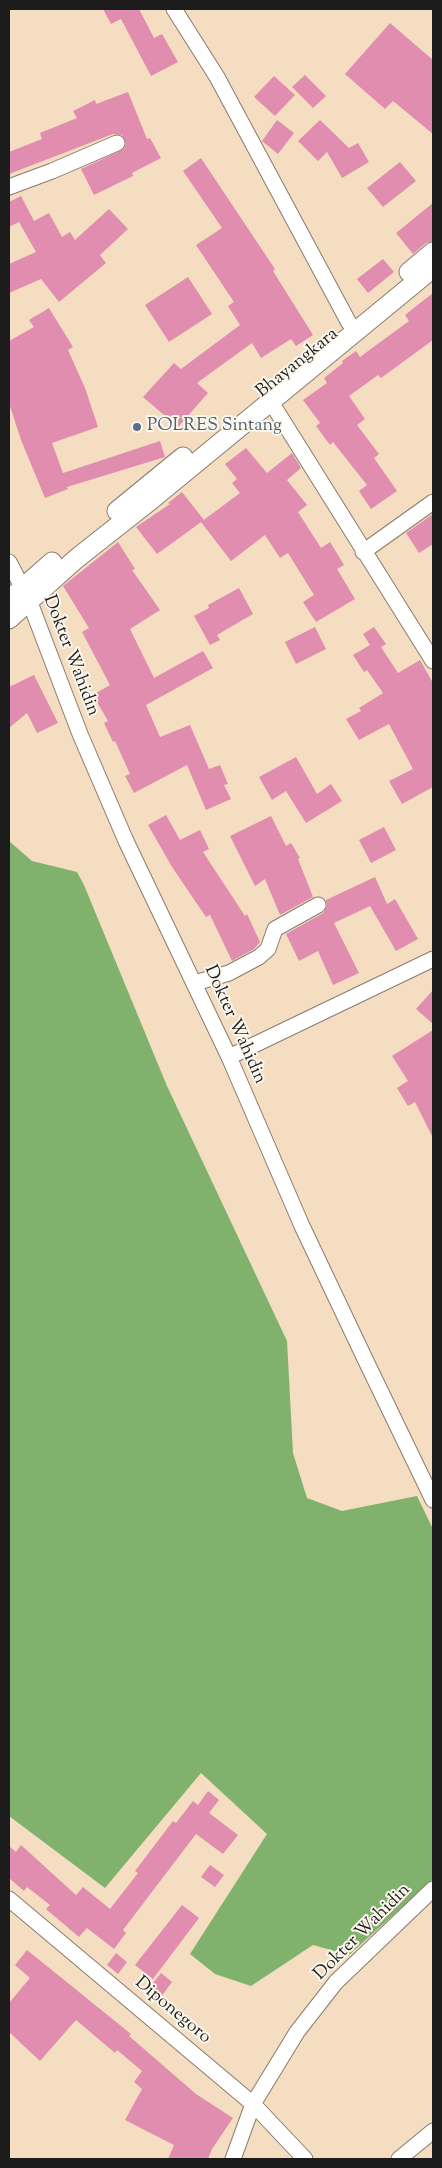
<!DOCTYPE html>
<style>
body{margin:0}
#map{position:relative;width:442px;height:2168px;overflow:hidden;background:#f4ddc1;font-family:"Sorts Mill Goudy",serif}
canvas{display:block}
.frame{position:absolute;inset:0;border:10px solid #1c1c1c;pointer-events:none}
</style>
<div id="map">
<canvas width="442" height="2168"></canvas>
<div class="frame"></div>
</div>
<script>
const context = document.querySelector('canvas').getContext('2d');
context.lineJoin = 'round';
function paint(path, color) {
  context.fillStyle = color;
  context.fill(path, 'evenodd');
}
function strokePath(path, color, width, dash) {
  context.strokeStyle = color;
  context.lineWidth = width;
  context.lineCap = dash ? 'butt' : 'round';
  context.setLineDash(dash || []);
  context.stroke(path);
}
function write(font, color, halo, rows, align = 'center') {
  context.font = font + ' "Sorts Mill Goudy",serif';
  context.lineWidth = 4;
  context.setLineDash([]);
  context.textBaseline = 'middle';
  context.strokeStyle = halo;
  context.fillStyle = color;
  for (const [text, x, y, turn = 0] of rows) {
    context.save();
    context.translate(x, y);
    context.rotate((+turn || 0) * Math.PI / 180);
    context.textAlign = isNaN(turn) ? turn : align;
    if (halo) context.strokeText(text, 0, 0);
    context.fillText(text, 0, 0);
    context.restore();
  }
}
const forest = new Path2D(`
 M 9,841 L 32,861 L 77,872 L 84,885 L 167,1086 L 287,1341 L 293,1453 L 307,1498 L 342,1511 L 417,1496 L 433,1529 L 433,1879 L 349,1955 L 313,1945 L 251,1986 L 215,1974 L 190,1954 L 267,1834 L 201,1773 L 105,1888 L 9,1816 Z`);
const building = new Path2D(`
 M 103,9 L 139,9 L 154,38 L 162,34 L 178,62 L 151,76 L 121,19 L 111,24 Z
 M 390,23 L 433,60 L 433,134 L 393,101 L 385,109 L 345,74 Z
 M 305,75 L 326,96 L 313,108 L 292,87 Z
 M 274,76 L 295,95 L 275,116 L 254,97 Z
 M 128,92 L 147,139 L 150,138 L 161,158 L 132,173 L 133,176 L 94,195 L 81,169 L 124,149 L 126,144 L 122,135 L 113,134 L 9,174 L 9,152 L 42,139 L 40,133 L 77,118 L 73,111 L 95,100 L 96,104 Z
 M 277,120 L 294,133 L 278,154 L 262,141 Z
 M 320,120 L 349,148 L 358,143 L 369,162 L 342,178 L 327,152 L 318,161 L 298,141 Z
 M 201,158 L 275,269 L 273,271 L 313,335 L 296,346 L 291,339 L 261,358 L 252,343 L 197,383 L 208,393 L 178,427 L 143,397 L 174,363 L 181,369 L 240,325 L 228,306 L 234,302 L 196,245 L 222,228 L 183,171 Z
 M 400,162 L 416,181 L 383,207 L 367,188 Z
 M 21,196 L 34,221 L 49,213 L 62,237 L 70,232 L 75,240 L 109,209 L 128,229 L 100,255 L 106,263 L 59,302 L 41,279 L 9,293 L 9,264 L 36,252 L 19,222 L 9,227 L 9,202 Z
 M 433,203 L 433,241 L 426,243 L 413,254 L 396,233 Z
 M 383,259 L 394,272 L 368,293 L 357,279 Z
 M 188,277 L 212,314 L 169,342 L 145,305 Z
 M 433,293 L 433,340 L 381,378 L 378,375 L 349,396 L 365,419 L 357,425 L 379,454 L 374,458 L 397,491 L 371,509 L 359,491 L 367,485 L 333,442 L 330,445 L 316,426 L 320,423 L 303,400 L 327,383 L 324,378 L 343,363 L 342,361 L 356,351 L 360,357 L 409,321 L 405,315 Z
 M 49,308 L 73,347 L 68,350 L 85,388 L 98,427 L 52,443 L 63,473 L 160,441 L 165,457 L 67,487 L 68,489 L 45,498 L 21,440 L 9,403 L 9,341 L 34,327 L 29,320 Z
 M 246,448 L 267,473 L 292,453 L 301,468 L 287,480 L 307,505 L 298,512 L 321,548 L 330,542 L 344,565 L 337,569 L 355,599 L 316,622 L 303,602 L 314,595 L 288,553 L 280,558 L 265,535 L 231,561 L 201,522 L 240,493 L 232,483 L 237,479 L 225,464 Z
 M 182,492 L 204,520 L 157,554 L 136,527 L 170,504 L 168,503 Z
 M 433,514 L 433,544 L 419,553 L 406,533 Z
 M 118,542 L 135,569 L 132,570 L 160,610 L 130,629 L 154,678 L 203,651 L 213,668 L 146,705 L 160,737 L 190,725 L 209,769 L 220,765 L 228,784 L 224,785 L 231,799 L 206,810 L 187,765 L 134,793 L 125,776 L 130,774 L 115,741 L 113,742 L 104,723 L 108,721 L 93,695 L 110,685 L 82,632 L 89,628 L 63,586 Z
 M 239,588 L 253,614 L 217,635 L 220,640 L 210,645 L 194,616 L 209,608 L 208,605 Z
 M 315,627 L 326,649 L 296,664 L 285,642 Z
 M 374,627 L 386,644 L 381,647 L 398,673 L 420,660 L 433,683 L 433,787 L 402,804 L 389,781 L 413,769 L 389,724 L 359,740 L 346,719 L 361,711 L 359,708 L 383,693 L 367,670 L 364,672 L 353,655 L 370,645 L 363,634 Z
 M 34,675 L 58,723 L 37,733 L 27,713 L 9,728 L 9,687 Z
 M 296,757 L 317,794 L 331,784 L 342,801 L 306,823 L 286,791 L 272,800 L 259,777 Z
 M 166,815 L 180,840 L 200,830 L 209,849 L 203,852 L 245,916 L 247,914 L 260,942 L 254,949 L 232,961 L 210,915 L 206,917 L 172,867 L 148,825 Z
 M 271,816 L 286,846 L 291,843 L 300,858 L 298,859 L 313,897 L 280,915 L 265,879 L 255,886 L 230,836 Z
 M 384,827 L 396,850 L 371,863 L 359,840 Z
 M 375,877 L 387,904 L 395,899 L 418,939 L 396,951 L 370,906 L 334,923 L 359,973 L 333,985 L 318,951 L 299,961 L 286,934 L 323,913 L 327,906 L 326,900 Z
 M 433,990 L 433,1024 L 416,1009 Z
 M 433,1030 L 433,1138 L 415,1102 L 408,1106 L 397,1088 L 408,1081 L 392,1056 Z
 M 208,1791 L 219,1800 L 209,1813 L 238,1835 L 223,1854 L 196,1834 L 123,1930 L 126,1933 L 114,1949 L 87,1928 L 79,1937 L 46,1909 L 50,1905 L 27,1887 L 24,1891 L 9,1878 L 9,1846 L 16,1852 L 21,1845 L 76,1895 L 83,1887 L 110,1909 L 138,1873 L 135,1871 L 173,1821 L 176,1823 L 193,1801 L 198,1805 Z
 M 210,1865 L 224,1875 L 215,1887 L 201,1877 Z
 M 182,1905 L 199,1918 L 153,1979 L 135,1965 Z
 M 27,1950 L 131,2034 L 129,2036 L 196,2094 L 233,2118 L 212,2149 L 208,2159 L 168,2159 L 174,2145 L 125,2120 L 142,2089 L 134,2082 L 142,2071 L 117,2050 L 115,2053 L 76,2020 L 40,2061 L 9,2032 L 9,2003 L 30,1978 L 15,1965 Z
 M 116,1953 L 127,1962 L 118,1974 L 107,1965 Z
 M 161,1973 L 172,1982 L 158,2001 L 146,1992 Z`);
const minor = new Path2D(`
 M 174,9 L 217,77 L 349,323
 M 9,187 L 52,171 L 117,143
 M 271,402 L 433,661
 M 363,552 L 433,502
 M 9,562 L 29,600 L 80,734 L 126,841 L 229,1057 L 302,1226 L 365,1359 L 433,1500
 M 195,983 L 229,973 L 259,957 L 268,949 L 275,929 L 318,905
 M 229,1057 L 433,959
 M 9,1899 L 253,2104 L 305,2159
 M 233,2159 L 253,2104 L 297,2032 L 336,1982 L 433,1889
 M 399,2159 L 433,2131`);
const major = new Path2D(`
 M 409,272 L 433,252
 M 117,511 L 183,457
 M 9,600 L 52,562
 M 9,619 L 76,559 L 152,499 L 433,268`);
const markers = [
 [137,427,5,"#5c6f8a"]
];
const streetNames = [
 ["Bhayangkara",298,364,-39],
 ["Dokter Wahidin",70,656,69],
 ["Dokter Wahidin",234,1025,66],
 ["Dokter Wahidin",363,1933,-45],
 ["Diponegoro",172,2011,40]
];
const serviceNames = [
 ["POLRES Sintang",147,427]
];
paint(forest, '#80b26e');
paint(building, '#e18daf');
strokePath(minor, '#887c6e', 17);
strokePath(major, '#887c6e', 21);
strokePath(minor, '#fff', 15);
strokePath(major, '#fff', 19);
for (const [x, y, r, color] of markers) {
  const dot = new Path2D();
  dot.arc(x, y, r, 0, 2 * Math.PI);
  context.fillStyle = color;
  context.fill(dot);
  strokePath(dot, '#fbf7ec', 2);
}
write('18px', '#1c1c1c', '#fbf7ec', streetNames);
write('18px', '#4e5e75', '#fbf7ec', serviceNames, 'left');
</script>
